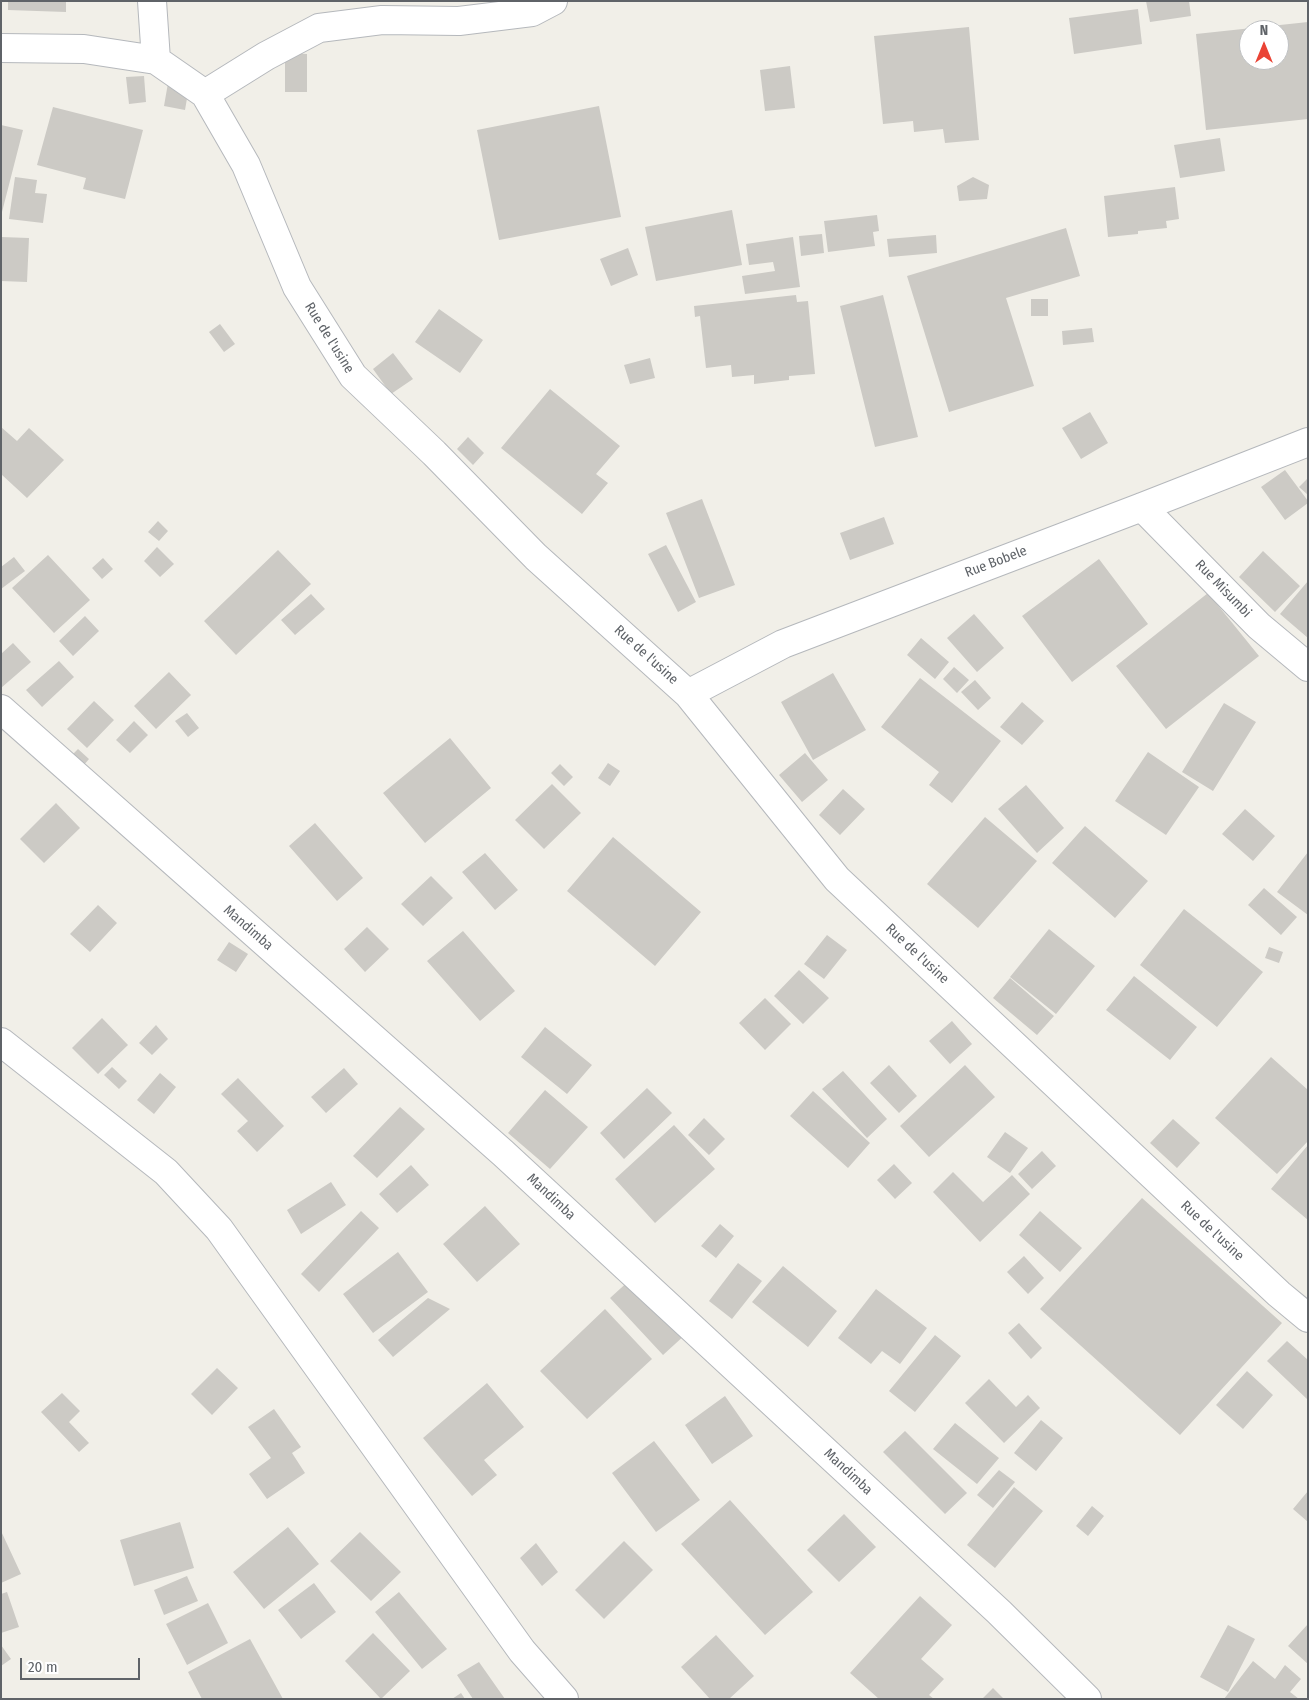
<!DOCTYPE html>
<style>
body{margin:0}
#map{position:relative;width:1309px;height:1700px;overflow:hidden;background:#f1efe8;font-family:"Fira Sans Condensed",sans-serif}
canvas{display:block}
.frame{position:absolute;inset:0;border:2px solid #5f6368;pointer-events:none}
.north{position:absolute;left:1239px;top:20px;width:50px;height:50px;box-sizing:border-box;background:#fff;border:1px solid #bfc1c3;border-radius:50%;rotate:0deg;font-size:14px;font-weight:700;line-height:20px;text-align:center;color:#5f6368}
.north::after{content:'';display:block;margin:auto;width:18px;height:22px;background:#ea4335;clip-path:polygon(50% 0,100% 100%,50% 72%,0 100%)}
.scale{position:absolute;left:20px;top:1658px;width:120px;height:22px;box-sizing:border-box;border:2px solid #5f6368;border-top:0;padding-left:6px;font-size:15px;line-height:18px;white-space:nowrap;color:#5f6368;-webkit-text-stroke:4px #fff;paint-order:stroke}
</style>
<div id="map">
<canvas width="1309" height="1700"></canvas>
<div class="frame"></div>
<div class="north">N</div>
<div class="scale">20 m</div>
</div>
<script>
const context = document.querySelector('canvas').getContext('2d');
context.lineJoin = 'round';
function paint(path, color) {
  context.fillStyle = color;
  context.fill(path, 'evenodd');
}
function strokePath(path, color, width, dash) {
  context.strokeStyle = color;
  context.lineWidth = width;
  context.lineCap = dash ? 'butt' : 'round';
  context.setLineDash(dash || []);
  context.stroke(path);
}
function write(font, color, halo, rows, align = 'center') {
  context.font = font + ' "Fira Sans Condensed",sans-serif';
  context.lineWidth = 4;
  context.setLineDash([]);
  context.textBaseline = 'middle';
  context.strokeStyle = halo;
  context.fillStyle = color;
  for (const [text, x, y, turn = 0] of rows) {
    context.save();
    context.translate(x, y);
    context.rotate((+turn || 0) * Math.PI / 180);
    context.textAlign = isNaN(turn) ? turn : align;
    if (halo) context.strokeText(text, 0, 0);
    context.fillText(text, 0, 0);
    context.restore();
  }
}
const building = new Path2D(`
 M 8,1 L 66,1 L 66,12 L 8,10 Z
 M 1146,1 L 1189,1 L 1191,16 L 1150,22 Z
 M 1138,9 L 1142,44 L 1074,54 L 1069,18 Z
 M 1308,22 L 1308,119 L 1206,130 L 1196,34 ZM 1249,30 L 1279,30 L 1279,60 L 1249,60 Z
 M 969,27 L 979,140 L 945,143 L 943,129 L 914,132 L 913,121 L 883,124 L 874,36 Z
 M 285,53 L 307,54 L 307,92 L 285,92 Z
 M 790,66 L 795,108 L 765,111 L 760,70 Z
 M 144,76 L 146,102 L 129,104 L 126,77 Z
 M 168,83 L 189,87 L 185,110 L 164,106 Z
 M 599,106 L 621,217 L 499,240 L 477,130 Z
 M 53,107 L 143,130 L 125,199 L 83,189 L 86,178 L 37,165 Z
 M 1,125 L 23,130 L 2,212 L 1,212 Z
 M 1220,138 L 1225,171 L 1180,178 L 1174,145 Z
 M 15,177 L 37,180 L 35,193 L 47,194 L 43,223 L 9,219 Z
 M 973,177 L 989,185 L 987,199 L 959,201 L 957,186 Z
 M 1175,187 L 1179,219 L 1166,221 L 1167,228 L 1138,231 L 1138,234 L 1108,237 L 1104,196 Z
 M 732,210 L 742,265 L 656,281 L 645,227 Z
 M 877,215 L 879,231 L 873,232 L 875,246 L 828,252 L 824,221 Z
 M 1066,228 L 1080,276 L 1006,298 L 1034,386 L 949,412 L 907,276 Z
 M 822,234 L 824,253 L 801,256 L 799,236 Z
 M 936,235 L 937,253 L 889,257 L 887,239 Z
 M 1,237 L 29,238 L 27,282 L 1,281 Z
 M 793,237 L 800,287 L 745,294 L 742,276 L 775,271 L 773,262 L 749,265 L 746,244 Z
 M 628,248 L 638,275 L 611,286 L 600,259 Z
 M 796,295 L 797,302 L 808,301 L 815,374 L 789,376 L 789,380 L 754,384 L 754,375 L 732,377 L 731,365 L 706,368 L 700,316 L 695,317 L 694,306 Z
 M 883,295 L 918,437 L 875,447 L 840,306 Z
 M 1031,299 L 1048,299 L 1048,316 L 1031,316 Z
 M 439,309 L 483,340 L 460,373 L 415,342 Z
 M 220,324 L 235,344 L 224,352 L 209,332 Z
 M 1092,328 L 1094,342 L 1063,345 L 1062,331 Z
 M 393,353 L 413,379 L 391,394 L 373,369 Z
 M 650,358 L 655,378 L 630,384 L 624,365 Z
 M 550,389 L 620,446 L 596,474 L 608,483 L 582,514 L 501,448 Z
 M 1090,412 L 1108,443 L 1081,459 L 1062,428 Z
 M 1,427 L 17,441 L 29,428 L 64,460 L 27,498 L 1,474 Z
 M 468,437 L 484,453 L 473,465 L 457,449 Z
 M 1285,470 L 1308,501 L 1308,503 L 1285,520 L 1261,487 Z
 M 1308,478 L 1308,495 L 1299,487 Z
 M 702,499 L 735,585 L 699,598 L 666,513 Z
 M 884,517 L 894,544 L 850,560 L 840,533 Z
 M 158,521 L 168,531 L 159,541 L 148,532 Z
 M 666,545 L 696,602 L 678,612 L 648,554 Z
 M 157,547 L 174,564 L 160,577 L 144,561 Z
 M 278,550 L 311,584 L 236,655 L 204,621 Z
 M 1263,551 L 1300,586 L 1275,612 L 1239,577 Z
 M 48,555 L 90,600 L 54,633 L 12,588 Z
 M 14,557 L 25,571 L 1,589 L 1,567 Z
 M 103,558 L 113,569 L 102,579 L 92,568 Z
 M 1099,559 L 1148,624 L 1072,682 L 1022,616 Z
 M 1308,581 L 1308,638 L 1280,614 Z
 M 1208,593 L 1259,656 L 1166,729 L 1116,666 Z
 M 311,594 L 325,609 L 295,635 L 281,620 Z
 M 974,614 L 1004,648 L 977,672 L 947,638 Z
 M 85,616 L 99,631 L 73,656 L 59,641 Z
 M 921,638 L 949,662 L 935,679 L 907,655 Z
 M 13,643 L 31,662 L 1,688 L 1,654 Z
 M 59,661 L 74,677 L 42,707 L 26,690 Z
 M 954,667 L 969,680 L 957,693 L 943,679 Z
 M 169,672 L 191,695 L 156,729 L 134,706 Z
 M 833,673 L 866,730 L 813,760 L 781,702 Z
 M 920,678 L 1001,741 L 952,803 L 929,785 L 939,772 L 881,727 Z
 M 975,680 L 991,698 L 978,710 L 961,692 Z
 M 94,701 L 114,720 L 87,748 L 67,729 Z
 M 1022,702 L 1044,721 L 1022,745 L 1000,727 Z
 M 1224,703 L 1256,722 L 1213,791 L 1182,772 Z
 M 187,713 L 199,728 L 188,737 L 175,721 Z
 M 134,721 L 148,735 L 130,753 L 116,740 Z
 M 450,738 L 491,788 L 425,843 L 383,793 Z
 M 78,749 L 89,759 L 83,766 L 72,755 Z
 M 1148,752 L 1199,787 L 1166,835 L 1115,801 Z
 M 805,753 L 828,780 L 802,802 L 779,775 Z
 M 608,763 L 620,771 L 610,786 L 598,778 Z
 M 560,764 L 573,777 L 564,786 L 551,773 Z
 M 552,784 L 581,813 L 544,849 L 515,820 Z
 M 1026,785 L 1064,828 L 1037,853 L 998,809 Z
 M 843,789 L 865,809 L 840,835 L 819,815 Z
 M 56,803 L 80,828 L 44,863 L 20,839 Z
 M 1245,809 L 1275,836 L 1253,861 L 1222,834 Z
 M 985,817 L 1037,861 L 978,928 L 927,884 Z
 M 315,823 L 363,878 L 337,901 L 289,846 Z
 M 1085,826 L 1148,881 L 1115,918 L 1052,863 Z
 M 613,837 L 701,912 L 655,966 L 567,891 Z
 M 1308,852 L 1308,915 L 1277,892 Z
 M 485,853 L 518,890 L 495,910 L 462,872 Z
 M 431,876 L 453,898 L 423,926 L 401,904 Z
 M 1264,888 L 1297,917 L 1281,935 L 1248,905 Z
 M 98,905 L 117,923 L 90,952 L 70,934 Z
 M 1184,909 L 1263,972 L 1217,1027 L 1140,965 Z
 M 367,927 L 389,949 L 365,972 L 344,949 Z
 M 1049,929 L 1095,966 L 1056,1014 L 1010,977 Z
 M 463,931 L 515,991 L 480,1021 L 427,961 Z
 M 827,935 L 847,950 L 824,979 L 804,964 Z
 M 229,942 L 248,954 L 236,972 L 217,960 Z
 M 1269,947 L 1283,952 L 1279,963 L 1265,958 Z
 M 799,970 L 829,998 L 803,1024 L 774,996 Z
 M 1134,976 L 1197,1027 L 1170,1060 L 1106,1010 Z
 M 1010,978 L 1054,1016 L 1037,1035 L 993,998 Z
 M 765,998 L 791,1024 L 765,1050 L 739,1023 Z
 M 102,1018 L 128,1045 L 98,1074 L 72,1048 Z
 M 952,1021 L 972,1044 L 950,1064 L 929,1041 Z
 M 156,1025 L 168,1039 L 152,1055 L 139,1043 Z
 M 545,1027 L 592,1065 L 567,1094 L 521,1057 Z
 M 1271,1057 L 1308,1090 L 1308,1141 L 1277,1174 L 1215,1118 Z
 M 889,1065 L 917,1096 L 899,1113 L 870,1083 Z
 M 965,1065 L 995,1097 L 929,1157 L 900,1126 Z
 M 112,1067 L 127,1081 L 119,1089 L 104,1075 Z
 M 344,1068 L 358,1084 L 326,1113 L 311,1097 Z
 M 843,1071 L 887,1119 L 867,1138 L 822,1089 Z
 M 160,1073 L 176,1087 L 154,1114 L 137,1100 Z
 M 238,1078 L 284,1126 L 257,1152 L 237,1131 L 248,1121 L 221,1094 Z
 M 647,1088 L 672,1113 L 624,1159 L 600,1133 Z
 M 545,1090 L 588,1127 L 550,1169 L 508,1133 Z
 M 813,1091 L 870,1143 L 848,1168 L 790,1116 Z
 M 400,1107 L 425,1129 L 377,1178 L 353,1156 Z
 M 704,1118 L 725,1139 L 709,1155 L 688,1135 Z
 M 1173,1119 L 1200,1143 L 1177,1168 L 1150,1143 Z
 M 674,1125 L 715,1169 L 655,1223 L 615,1179 Z
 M 1005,1132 L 1028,1148 L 1010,1173 L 987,1157 Z
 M 1308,1145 L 1308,1220 L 1271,1189 Z
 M 1042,1151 L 1056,1166 L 1032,1189 L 1018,1174 Z
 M 894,1164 L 912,1183 L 895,1199 L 877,1180 Z
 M 411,1165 L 429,1185 L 397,1213 L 379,1194 Z
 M 953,1172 L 983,1202 L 1012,1175 L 1030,1194 L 980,1242 L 933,1192 Z
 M 331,1182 L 346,1205 L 301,1234 L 287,1210 Z
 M 1142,1198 L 1282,1323 L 1180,1435 L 1040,1309 Z
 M 485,1206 L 520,1244 L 477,1282 L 443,1244 Z
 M 361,1211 L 379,1228 L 319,1292 L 301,1274 Z
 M 1040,1211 L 1082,1248 L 1060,1272 L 1019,1235 Z
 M 720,1224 L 734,1236 L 716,1258 L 701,1246 Z
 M 398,1252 L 428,1292 L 373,1333 L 343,1294 Z
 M 1024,1256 L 1044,1278 L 1028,1294 L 1007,1272 Z
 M 738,1263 L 762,1281 L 732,1319 L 709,1301 Z
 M 783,1266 L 837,1311 L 808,1347 L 752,1302 Z
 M 632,1278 L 686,1334 L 663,1355 L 610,1298 Z
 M 876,1289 L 927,1328 L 900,1364 L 882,1351 L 871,1364 L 838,1338 Z
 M 428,1298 L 450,1309 L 393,1357 L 378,1340 Z
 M 605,1309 L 652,1359 L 587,1419 L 540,1371 Z
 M 1019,1323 L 1042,1348 L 1031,1359 L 1008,1333 Z
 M 935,1335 L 961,1356 L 915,1412 L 889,1391 Z
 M 1287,1341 L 1308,1360 L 1308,1400 L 1267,1361 Z
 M 217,1368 L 238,1388 L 212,1415 L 191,1394 Z
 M 1247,1371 L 1273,1395 L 1243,1429 L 1216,1405 Z
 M 989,1379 L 1016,1407 L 1028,1395 L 1040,1408 L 1004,1443 L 965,1403 Z
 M 487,1383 L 524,1427 L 484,1460 L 497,1475 L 472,1496 L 423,1438 Z
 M 62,1393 L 80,1411 L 69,1422 L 89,1443 L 79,1452 L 41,1412 Z
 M 725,1396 L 753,1436 L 712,1464 L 685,1425 Z
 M 274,1409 L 301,1447 L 292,1453 L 305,1473 L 267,1499 L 249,1474 L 271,1458 L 248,1427 Z
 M 1041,1420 L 1063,1438 L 1036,1471 L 1014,1453 Z
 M 955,1423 L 999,1458 L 977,1484 L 933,1449 Z
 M 905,1431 L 967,1493 L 945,1514 L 883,1452 Z
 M 654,1441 L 700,1500 L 656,1532 L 612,1473 Z
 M 999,1470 L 1015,1482 L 993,1508 L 977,1495 Z
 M 1014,1487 L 1043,1511 L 995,1568 L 967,1545 Z
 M 1308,1491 L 1308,1522 L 1293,1509 Z
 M 730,1500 L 813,1592 L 765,1635 L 681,1544 Z
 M 1092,1506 L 1104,1516 L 1088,1536 L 1076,1526 Z
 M 844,1514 L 876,1547 L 839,1582 L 807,1550 Z
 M 180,1522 L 194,1568 L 134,1586 L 120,1540 Z
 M 288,1527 L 319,1564 L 264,1609 L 233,1572 Z
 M 1,1531 L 21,1574 L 1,1583 Z
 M 360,1532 L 401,1572 L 371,1601 L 330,1561 Z
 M 624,1541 L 653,1570 L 604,1619 L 575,1590 Z
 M 536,1543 L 558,1572 L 542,1586 L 520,1558 Z
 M 187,1576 L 198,1601 L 164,1615 L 154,1590 Z
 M 314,1583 L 336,1612 L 301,1639 L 278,1610 Z
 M 7,1592 L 19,1627 L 1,1633 L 1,1594 Z
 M 399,1592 L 447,1649 L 422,1669 L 375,1612 Z
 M 920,1596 L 952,1625 L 921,1659 L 944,1679 L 929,1695 L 934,1699 L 879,1699 L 850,1673 Z
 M 208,1603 L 228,1643 L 187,1665 L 166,1624 Z
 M 1308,1624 L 1308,1664 L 1288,1646 Z
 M 1228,1625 L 1255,1639 L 1228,1692 L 1200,1677 Z
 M 373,1633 L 410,1671 L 381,1699 L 345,1661 Z
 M 716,1635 L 754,1676 L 729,1699 L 710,1699 L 681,1667 Z
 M 250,1639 L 283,1699 L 202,1699 L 188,1672 Z
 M 1,1645 L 11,1659 L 1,1666 Z
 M 1253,1661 L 1275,1679 L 1285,1665 L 1301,1679 L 1290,1692 L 1299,1699 L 1224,1699 Z
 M 479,1662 L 505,1699 L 473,1699 L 457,1675 Z
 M 993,1688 L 1004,1699 L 982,1699 Z
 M 461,1693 L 465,1699 L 452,1699 Z`);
const minor = new Path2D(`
 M 152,1 L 156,60
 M 1,48 L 84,49 L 156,60 L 205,94 L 246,165 L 297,287 L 353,376 L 434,453 L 536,557 L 688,694 L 837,879 L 1279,1294 L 1308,1318
 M 205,94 L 266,56 L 319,28 L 382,20 L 459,21 L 532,12 L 553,1
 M 1142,507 L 1259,626 L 1308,667
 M 688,694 L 783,644 L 1142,507 L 1308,442
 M 1,709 L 503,1153 L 999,1612 L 1087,1699
 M 1,1042 L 166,1172 L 219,1229 L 522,1651 L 564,1699`);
const streetNames = [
 ["Rue de l'usine",329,338,58],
 ["Rue Bobele",996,562,-21],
 ["Rue Misumbi",1223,589,46],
 ["Rue de l'usine",646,655,42],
 ["Mandimba",248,928,41],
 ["Rue de l'usine",917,954,43],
 ["Mandimba",551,1197,43],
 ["Rue de l'usine",1212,1231,43],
 ["Mandimba",848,1472,43]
];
paint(building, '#cccac5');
strokePath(minor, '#b5b8bc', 30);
strokePath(minor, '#fff', 28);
write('14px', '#5f6368', '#fff', streetNames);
</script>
